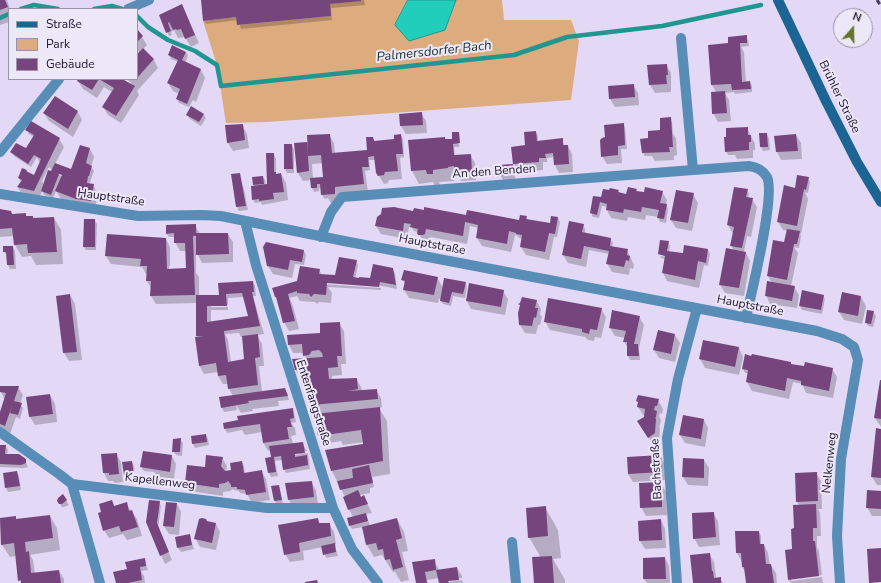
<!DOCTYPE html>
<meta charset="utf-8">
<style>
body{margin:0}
#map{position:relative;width:881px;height:583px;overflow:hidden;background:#e3d8f5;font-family:"Nunito Sans",sans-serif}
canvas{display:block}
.legend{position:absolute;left:8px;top:8px;width:130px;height:72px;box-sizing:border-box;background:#ede8f7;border:1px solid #9b93a7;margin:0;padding:5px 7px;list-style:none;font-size:12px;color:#1f132e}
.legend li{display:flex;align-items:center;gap:8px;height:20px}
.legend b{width:20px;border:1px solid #9b93a7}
.north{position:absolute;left:833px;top:8px;width:40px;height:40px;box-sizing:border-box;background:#ede8f7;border:1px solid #9b93a7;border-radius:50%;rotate:20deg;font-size:11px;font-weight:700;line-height:16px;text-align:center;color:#1f132e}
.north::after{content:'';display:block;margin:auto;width:14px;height:18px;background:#617627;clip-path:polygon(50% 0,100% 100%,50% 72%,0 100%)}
</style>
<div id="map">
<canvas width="881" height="583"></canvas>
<ul class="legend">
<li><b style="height:5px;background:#1b6494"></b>Straße</li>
<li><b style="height:11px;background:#dcab7e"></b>Park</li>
<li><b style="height:11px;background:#77457d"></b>Gebäude</li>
</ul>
<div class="north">N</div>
</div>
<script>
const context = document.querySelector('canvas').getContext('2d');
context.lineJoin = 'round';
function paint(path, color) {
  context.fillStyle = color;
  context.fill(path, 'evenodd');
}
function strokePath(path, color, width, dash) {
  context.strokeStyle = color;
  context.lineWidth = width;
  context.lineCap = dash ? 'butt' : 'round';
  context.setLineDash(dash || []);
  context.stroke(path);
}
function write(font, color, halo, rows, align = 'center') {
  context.font = font + ' "Nunito Sans",sans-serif';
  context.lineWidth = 4;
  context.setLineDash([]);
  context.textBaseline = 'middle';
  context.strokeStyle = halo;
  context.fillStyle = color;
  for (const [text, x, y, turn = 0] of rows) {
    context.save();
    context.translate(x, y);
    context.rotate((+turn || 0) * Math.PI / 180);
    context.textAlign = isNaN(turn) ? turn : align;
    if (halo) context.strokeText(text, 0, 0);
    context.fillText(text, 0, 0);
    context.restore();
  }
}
const green = new Path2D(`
 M 363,0 L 408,0 L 395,25 L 445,30 L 456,0 L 502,0 L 504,20 L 571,20 L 579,41 L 571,100 L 267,122 L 226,123 L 217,65 L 203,21 L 236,17 L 238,25 L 330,16 L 330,4 Z`);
const water = new Path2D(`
 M 408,0 L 456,0 L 445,30 L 409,41 L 395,25 Z`);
const shadow = new Path2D(`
 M 0,0 L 7,0 L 10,9 L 9,9 L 9,22 L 0,25 Z
 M 211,0 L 364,0 L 365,5 L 331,8 L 332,20 L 241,29 L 238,20 L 206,24 L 204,20 Z
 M 182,5 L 199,43 L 191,47 L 185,37 L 178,38 L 174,30 L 171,32 L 172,35 L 169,36 L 160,15 Z
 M 137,31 L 142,37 L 147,45 L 143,49 L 154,60 L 158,68 L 137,91 L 139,95 L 121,123 L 108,115 L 103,107 L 112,92 L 104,87 L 97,98 L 83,89 L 78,81 L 79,79 L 121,79 L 133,85 L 127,79 L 137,79 L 137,56 L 140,53 L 137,50 Z
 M 746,36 L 748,40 L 749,46 L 741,47 L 744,52 L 746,83 L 750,82 L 752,86 L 752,92 L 735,94 L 734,92 L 725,93 L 729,100 L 731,121 L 718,122 L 713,113 L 716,92 L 712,85 L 730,44 Z
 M 186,52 L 188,56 L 185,63 L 201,70 L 205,78 L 196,102 L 193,100 L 189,107 L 179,103 L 177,99 L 179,94 L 173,91 L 168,83 L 178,62 L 171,59 L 169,55 Z
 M 666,65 L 671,73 L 671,92 L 655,93 L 650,85 Z
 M 633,85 L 638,93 L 639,105 L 615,107 L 610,99 L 609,87 Z
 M 55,97 L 78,112 L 82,120 L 73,137 L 49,121 L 44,113 Z
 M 421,113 L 426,121 L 427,133 L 406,134 L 401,126 L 400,115 Z
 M 203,114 L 206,118 L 201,126 L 190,119 L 187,115 Z
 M 670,118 L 672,122 L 673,134 L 676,138 L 677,155 L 674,156 L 674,160 L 655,161 L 652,156 L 645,156 L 643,153 L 648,139 L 661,131 Z
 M 623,124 L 625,128 L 627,149 L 621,149 L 622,163 L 607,164 L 602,156 L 606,138 Z
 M 242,125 L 247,134 L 249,148 L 233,151 L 228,143 L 226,126 Z
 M 747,128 L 755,144 L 755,150 L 753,150 L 753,158 L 737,159 L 735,155 L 728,155 L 726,151 Z
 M 27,130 L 59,139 L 64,147 L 55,164 L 72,170 L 90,149 L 94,157 L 91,167 L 94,171 L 89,185 L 93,185 L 98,194 L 95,209 L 61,199 L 56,191 L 53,198 L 44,195 L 42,191 L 39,199 L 23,196 L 18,188 L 21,182 L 19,178 L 23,169 L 27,171 L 28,173 L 35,176 L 40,163 L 37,157 L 31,167 L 14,156 L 12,152 L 26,150 L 34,137 L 29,134 ZM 49,167 L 53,171 L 44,185 L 42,181 ZM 54,173 L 62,174 L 62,176 Z
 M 536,132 L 538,136 L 538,141 L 562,139 L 565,146 L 568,146 L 572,154 L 573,172 L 559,173 L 555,165 L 554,157 L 547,158 L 547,162 L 543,162 L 543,170 L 519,172 L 514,164 L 515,179 L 503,180 L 501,176 L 500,166 L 512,165 L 514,168 L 512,148 L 526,146 Z
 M 458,133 L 460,135 L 458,135 L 459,147 L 454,147 L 455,156 L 470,155 L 475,163 L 476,180 L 461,181 L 456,173 L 456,170 L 454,170 L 454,181 L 439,182 L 440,186 L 435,186 L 433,182 L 419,184 L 412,171 L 410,141 L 445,138 L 446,140 L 453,140 Z
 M 766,134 L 769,138 L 770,150 L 763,151 L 761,147 Z
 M 329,135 L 334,143 L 335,154 L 368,151 L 373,138 L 375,142 L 395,140 L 401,135 L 403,139 L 404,157 L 400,158 L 402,179 L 389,180 L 388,183 L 384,184 L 377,173 L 376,160 L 369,160 L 370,170 L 365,171 L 368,192 L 339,202 L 331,203 L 328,198 L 325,199 L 322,195 L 322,188 L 319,188 L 319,191 L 314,192 L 312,188 L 311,180 L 303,181 L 298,173 L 296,144 L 308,143 ZM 323,163 L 325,181 L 313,179 L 312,164 Z
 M 796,135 L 801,143 L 802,159 L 781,160 L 777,152 L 775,136 Z
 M 285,145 L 291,145 L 294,149 L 294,173 L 287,173 L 285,169 Z
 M 273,154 L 276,158 L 276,173 L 277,175 L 281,174 L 286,183 L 288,200 L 262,205 L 261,202 L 255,203 L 253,199 L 255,187 L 254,184 L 263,177 L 265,180 L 266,186 L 268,185 Z
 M 239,174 L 244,189 L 248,210 L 239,211 L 237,207 L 232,175 Z
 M 808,178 L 810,182 L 808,193 L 805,192 L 808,199 L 801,234 L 800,233 L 801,236 L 799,248 L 794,247 L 798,253 L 791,286 L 794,287 L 799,295 L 797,308 L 770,304 L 766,295 L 772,283 L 768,276 L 786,243 L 788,231 L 783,230 L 778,222 L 796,189 Z
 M 735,188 L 747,190 L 749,194 L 748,198 L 752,199 L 757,207 L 751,237 L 747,236 L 744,252 L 746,253 L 750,261 L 744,296 L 725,293 L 720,284 L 734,250 L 731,245 L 733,234 L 728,225 Z
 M 636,190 L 638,192 L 645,193 L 662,192 L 667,200 L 666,204 L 668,209 L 666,223 L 660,222 L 658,217 L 646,215 L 645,220 L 628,217 L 627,221 L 611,218 L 607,210 L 607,207 L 602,206 L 599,218 L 593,217 L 591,213 L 602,198 L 618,191 L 620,193 L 627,195 Z
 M 693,194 L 698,203 L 692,231 L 676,228 L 671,220 Z
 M 0,210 L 11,212 L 12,215 L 25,214 L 27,217 L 33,219 L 54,218 L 61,230 L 63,264 L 36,265 L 31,256 L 22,257 L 15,245 L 14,236 L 0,237 Z
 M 414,212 L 519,221 L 526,217 L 528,220 L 551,224 L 552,217 L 558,218 L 560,222 L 557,237 L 554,237 L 549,260 L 526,255 L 521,247 L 523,239 L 519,238 L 518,236 L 515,235 L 511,252 L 482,246 L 477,238 L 479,228 L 470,226 L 467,244 L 431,237 L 428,243 L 424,243 L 418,232 L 414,231 L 412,228 L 409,227 L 407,239 L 381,234 L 376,226 Z
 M 94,220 L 97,224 L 96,250 L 86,250 L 84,247 Z
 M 195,225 L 200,234 L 228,234 L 233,242 L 233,262 L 202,263 L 198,255 L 196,255 L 196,273 L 199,277 L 199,296 L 220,296 L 253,282 L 255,286 L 256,296 L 253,296 L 264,334 L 257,335 L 262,344 L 264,366 L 259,366 L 262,392 L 287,393 L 289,400 L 278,401 L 279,406 L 252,409 L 253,411 L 241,413 L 236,405 L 237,410 L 224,412 L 222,408 L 220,398 L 233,396 L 229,389 L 228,384 L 223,384 L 218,376 L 218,372 L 204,374 L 199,365 L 197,335 L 197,303 L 156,304 L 151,296 L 151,288 L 147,281 L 147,274 L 146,274 L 142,267 L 111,264 L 106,256 L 166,239 L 170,247 L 170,266 L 169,266 L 169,270 L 187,269 L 187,251 L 180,251 L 175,242 L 175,237 L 169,237 L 167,234 ZM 244,297 L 249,317 L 211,322 L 211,310 L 228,310 L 228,307 L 211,307 L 211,305 L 228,305 L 228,298 ZM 239,333 L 241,337 L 243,337 L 246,360 L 231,362 L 228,340 L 225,334 Z
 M 583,225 L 585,229 L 585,234 L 610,239 L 613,243 L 612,247 L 627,250 L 634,265 L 633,269 L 630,268 L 629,275 L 612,272 L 607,263 L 609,254 L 589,250 L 586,267 L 568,263 L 563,255 Z
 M 668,242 L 670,246 L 669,252 L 685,255 L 708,250 L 710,254 L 708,266 L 704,265 L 699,288 L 667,281 L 663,273 L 665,259 L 661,258 L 659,254 ZM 660,254 L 669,257 L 660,256 Z
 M 13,247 L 15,251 L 16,269 L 10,269 L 8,265 L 7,255 L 4,252 Z
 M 304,251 L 306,255 L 304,265 L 295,264 L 292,278 L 273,274 L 268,266 Z
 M 356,261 L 358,265 L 355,279 L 371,279 L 392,269 L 395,273 L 397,289 L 382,286 L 323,282 L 323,284 L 381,288 L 381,290 L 328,287 L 332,293 L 331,303 L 319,302 L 317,304 L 315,302 L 300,301 L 297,296 L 289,298 L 292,303 L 299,329 L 289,331 L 284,322 L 278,301 L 276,297 L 296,282 L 319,270 L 322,275 L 336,276 Z
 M 437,277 L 443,288 L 465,283 L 467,287 L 465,298 L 453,296 L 451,306 L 443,304 L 439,298 L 438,303 L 409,298 L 404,290 L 405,285 L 403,280 Z
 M 503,291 L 508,299 L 505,315 L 471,309 L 467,301 Z
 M 70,295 L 75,304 L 82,360 L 69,361 L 64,353 L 57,297 Z
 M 823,296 L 825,299 L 822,314 L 802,310 L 800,306 Z
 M 861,297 L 866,306 L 862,324 L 844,320 L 839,312 Z
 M 536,300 L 541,309 L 540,314 L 542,317 L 540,325 L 538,325 L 536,334 L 525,333 L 520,325 L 519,313 Z
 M 601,309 L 606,317 L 601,338 L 595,337 L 594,341 L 588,340 L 585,337 L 550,330 L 545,321 Z
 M 873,312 L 876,316 L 873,327 L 868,326 L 866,322 Z
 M 639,317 L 644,325 L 639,348 L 640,360 L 630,360 L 628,356 L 628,348 L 624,342 L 625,338 L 615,336 L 610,328 Z
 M 339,323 L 344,331 L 346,364 L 341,364 L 342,375 L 332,376 L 332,380 L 356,379 L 361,387 L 362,391 L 376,390 L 381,398 L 382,407 L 379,408 L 387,421 L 390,474 L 372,477 L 374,487 L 370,488 L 370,493 L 360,495 L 361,497 L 364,497 L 372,513 L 366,514 L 370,526 L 397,519 L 404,532 L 408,551 L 402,552 L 409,580 L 401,582 L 395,572 L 393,572 L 382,555 L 374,557 L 367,545 L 363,527 L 352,529 L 350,526 L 353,517 L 349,509 L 345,497 L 332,471 L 364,445 L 364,442 L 343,445 L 341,441 L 324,444 L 319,435 L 318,414 L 308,394 L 307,378 L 301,378 L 296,370 L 306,359 L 304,353 L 293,353 L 289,345 L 321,334 Z
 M 675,335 L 680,343 L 675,362 L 659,358 L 654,350 Z
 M 739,348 L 743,357 L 739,375 L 705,368 L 700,359 Z
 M 790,363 L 792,365 L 832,369 L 837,377 L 833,398 L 806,393 L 802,384 L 793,382 L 789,399 L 752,391 L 747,382 L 749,373 L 745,373 L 743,369 Z
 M 881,385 L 881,427 L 875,418 Z
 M 0,387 L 18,387 L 23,395 L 20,404 L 23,408 L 20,419 L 16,417 L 10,434 L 3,431 L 0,427 L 0,415 L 5,400 L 1,392 Z
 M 50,395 L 55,404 L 57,422 L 35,425 L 30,417 Z
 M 658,400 L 663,409 L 662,414 L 660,413 L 659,416 L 661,420 L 660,425 L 659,426 L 660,428 L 659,442 L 654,445 L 643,430 L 646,416 L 643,415 L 638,407 L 639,404 L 637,401 Z
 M 292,409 L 294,413 L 296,422 L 291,423 L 295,428 L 296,435 L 291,436 L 293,444 L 302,443 L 307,451 L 294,453 L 294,455 L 308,453 L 310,469 L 286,473 L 284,469 L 282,460 L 275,461 L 278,476 L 271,477 L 269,473 L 267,459 L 272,458 L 271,450 L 268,451 L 263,442 L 262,432 L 245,435 L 242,430 L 227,433 L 225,429 Z
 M 704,420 L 708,428 L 705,447 L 685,443 L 680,435 Z
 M 881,430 L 881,485 L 877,485 L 872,477 Z
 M 206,435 L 208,439 L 209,445 L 195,448 L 193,444 Z
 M 180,439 L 183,443 L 182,456 L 176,455 L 173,451 Z
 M 6,446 L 8,450 L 7,455 L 25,460 L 28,467 L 24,468 L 0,467 L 0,454 Z
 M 116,454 L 121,462 L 123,482 L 115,483 L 113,481 L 108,481 L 104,473 L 102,455 Z
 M 172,456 L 176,464 L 174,479 L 157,477 L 154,472 L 144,471 L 141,467 Z
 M 660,456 L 665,465 L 666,480 L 633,482 L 628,474 Z
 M 222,458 L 227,466 L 226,472 L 232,471 L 242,462 L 244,466 L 245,474 L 261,471 L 266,479 L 270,500 L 252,503 L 247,494 L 240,493 L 239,491 L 234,490 L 233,489 L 230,491 L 223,492 L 223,496 L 190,491 L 186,483 Z
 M 704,460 L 709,468 L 708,486 L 688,485 L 683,477 Z
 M 132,462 L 134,466 L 135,480 L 127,479 L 125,475 Z
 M 17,472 L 19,476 L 21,490 L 8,492 L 6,488 L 4,474 Z
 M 816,473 L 821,481 L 822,509 L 818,509 L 820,513 L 821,536 L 817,536 L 817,547 L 819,551 L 822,575 L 791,579 L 791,581 L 822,577 L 823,583 L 791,583 L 789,580 L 799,505 L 797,501 Z
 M 311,482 L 316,490 L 318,505 L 293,508 L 289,500 Z
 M 661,483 L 666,492 L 667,515 L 646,516 L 641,507 Z
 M 278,486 L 280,490 L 283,504 L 277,505 L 275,501 L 272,487 Z
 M 881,492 L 881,516 L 872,516 L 867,507 Z
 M 63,496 L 69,505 L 64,507 L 62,507 L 58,501 Z
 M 112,501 L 115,507 L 126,504 L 137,519 L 142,536 L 127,540 L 123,534 L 109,538 L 104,530 Z
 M 159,502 L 161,506 L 158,528 L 172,560 L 165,564 L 161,555 L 147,522 Z
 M 177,504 L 181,512 L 179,535 L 169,534 L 164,526 Z
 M 545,507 L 558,530 L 561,558 L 553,559 L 565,580 L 565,583 L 535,583 L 541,558 L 529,537 Z
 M 713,513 L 718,521 L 720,545 L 699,547 L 694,538 Z
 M 50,516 L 57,528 L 60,550 L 30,555 L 33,560 L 35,574 L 59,571 L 64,579 L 64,583 L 21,583 L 19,580 L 16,556 L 10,557 L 2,545 L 0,519 L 15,517 L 17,520 Z
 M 317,519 L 320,524 L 329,524 L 334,532 L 336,544 L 334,544 L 338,556 L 326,558 L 323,547 L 303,551 L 304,560 L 290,562 L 285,554 Z
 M 661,520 L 665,529 L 666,548 L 645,549 L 640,541 Z
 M 207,522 L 216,524 L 220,532 L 216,550 L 200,547 L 195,538 Z
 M 759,532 L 761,536 L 761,545 L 764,545 L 768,553 L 770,565 L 771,565 L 776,573 L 777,583 L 747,583 L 746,573 L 742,567 L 742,562 L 737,553 Z
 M 189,535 L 194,549 L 181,552 L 178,548 L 176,538 Z
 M 709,554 L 714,562 L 716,577 L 716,578 L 720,578 L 723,583 L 694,583 Z
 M 665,558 L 669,566 L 670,583 L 647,583 L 644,579 L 644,559 Z
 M 145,560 L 148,570 L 141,571 L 144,576 L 145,583 L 117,583 L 128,570 Z
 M 434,560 L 439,570 L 457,568 L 462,576 L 462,578 L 448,580 L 448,582 L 462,580 L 463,583 L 440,583 L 439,578 L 427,580 L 428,583 L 417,583 Z`);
const stream = new Path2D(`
 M 21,9 L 34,5 L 58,9
 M 94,9 L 112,6 L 122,9
 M 137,16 L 148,27 L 168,40 L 195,51 L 217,65 L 221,86 L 514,55 L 567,37 L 662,26 L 761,5
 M 0,18 L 9,14`);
const building = new Path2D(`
 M 0,0 L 5,0 L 8,7 L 0,10 Z
 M 201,0 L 361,0 L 361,1 L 330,4 L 331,16 L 237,25 L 236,17 L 203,21 Z
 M 182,4 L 195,35 L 185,39 L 181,29 L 177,30 L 176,29 L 173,30 L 169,22 L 168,23 L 171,31 L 166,33 L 159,15 Z
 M 137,29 L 143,36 L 137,42 Z
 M 747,35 L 747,43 L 740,43 L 742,82 L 750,81 L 751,89 L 732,90 L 731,84 L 711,85 L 708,45 L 728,43 L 728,37 Z
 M 172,45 L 186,52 L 182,60 L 201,69 L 187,104 L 176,99 L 180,89 L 167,83 L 178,60 L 168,55 Z
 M 143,48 L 154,59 L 137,78 L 137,54 Z
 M 667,64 L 668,75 L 666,75 L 667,84 L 649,85 L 647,65 Z
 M 78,79 L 122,79 L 135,86 L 116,116 L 102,107 L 114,88 L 99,79 L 92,90 L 77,81 Z
 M 634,84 L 635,97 L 609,99 L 608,86 Z
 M 725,91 L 727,113 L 712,114 L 711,92 Z
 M 55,96 L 78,111 L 68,129 L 43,113 Z
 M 191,106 L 204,114 L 199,122 L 186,115 Z
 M 422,112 L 423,125 L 400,126 L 399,114 Z
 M 671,117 L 673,147 L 669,147 L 670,152 L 642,153 L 640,139 L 648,138 L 648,131 L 660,130 L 660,118 Z
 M 31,121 L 60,138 L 34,191 L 17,187 L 22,180 L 18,178 L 22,168 L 27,170 L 26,171 L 34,175 L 41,159 L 34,155 L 28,164 L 10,152 L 16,143 L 26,148 L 34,135 L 25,130 Z
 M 624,123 L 625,145 L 618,146 L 618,155 L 601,157 L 600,140 L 602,138 L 605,137 L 604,125 Z
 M 243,124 L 245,140 L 227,143 L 225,125 Z
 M 748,127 L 748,135 L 751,135 L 751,142 L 749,142 L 749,150 L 725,152 L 724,137 L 726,137 L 726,128 Z
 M 536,131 L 537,141 L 563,138 L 563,145 L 568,145 L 569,164 L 554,165 L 553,153 L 545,154 L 546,158 L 539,158 L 539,162 L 513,164 L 511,147 L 525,145 L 524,132 Z
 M 452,132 L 459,132 L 460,143 L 453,144 L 454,155 L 471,154 L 472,172 L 455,173 L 454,166 L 448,167 L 448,168 L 433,170 L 433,174 L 427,174 L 426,170 L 411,171 L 408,140 L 445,137 L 445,139 L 452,139 Z
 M 759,133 L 767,133 L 768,147 L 760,147 Z
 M 330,134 L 332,153 L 367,150 L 366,137 L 373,137 L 374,141 L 394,139 L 394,135 L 401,134 L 403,154 L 396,154 L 398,171 L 385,172 L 384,175 L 378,176 L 376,173 L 374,156 L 368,157 L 369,167 L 362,167 L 364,184 L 335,187 L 335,194 L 321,195 L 320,184 L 317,184 L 317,188 L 311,188 L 310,178 L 323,177 L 321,155 L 308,156 L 307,135 Z
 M 796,134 L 798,151 L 776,152 L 774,136 Z
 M 307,142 L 309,171 L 297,173 L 294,143 Z
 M 284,144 L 292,144 L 293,169 L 284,169 Z
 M 80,145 L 90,148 L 86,163 L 92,166 L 89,176 L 88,176 L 87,183 L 94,184 L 91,201 L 76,199 L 55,191 L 62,175 L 59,174 L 51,195 L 41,191 L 48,170 L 51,171 L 55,163 L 71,169 Z
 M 266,153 L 274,153 L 274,172 L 276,172 L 276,174 L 281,173 L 284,192 L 273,193 L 274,199 L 259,201 L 259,199 L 252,200 L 251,186 L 267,184 Z
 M 513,164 L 514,175 L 500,176 L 499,165 Z
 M 240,173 L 246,206 L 236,207 L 231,174 Z
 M 797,175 L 809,177 L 806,190 L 804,189 L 797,226 L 777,222 L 784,185 L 795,188 Z
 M 263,176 L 264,184 L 253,185 L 252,177 Z
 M 628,187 L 637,189 L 636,191 L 644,192 L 645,187 L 663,191 L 660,203 L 667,204 L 664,219 L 657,218 L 659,210 L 642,207 L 641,212 L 624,209 L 623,213 L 606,210 L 607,204 L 600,202 L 597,215 L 590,213 L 593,196 L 601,197 L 603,189 L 609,190 L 610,188 L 619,190 L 618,192 L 626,194 Z
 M 734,187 L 748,189 L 746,197 L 753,198 L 742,248 L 730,246 L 734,227 L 727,225 Z
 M 676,190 L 694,193 L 688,223 L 670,220 Z
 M 394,207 L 413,211 L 414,208 L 424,210 L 424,207 L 466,215 L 467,210 L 519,220 L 520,215 L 527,216 L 526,219 L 550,223 L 551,216 L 558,217 L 555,234 L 549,233 L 545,252 L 520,247 L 522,235 L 516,234 L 516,233 L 509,231 L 507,244 L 476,238 L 478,225 L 465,222 L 463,236 L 426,229 L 425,234 L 423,235 L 418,235 L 417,233 L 418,229 L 410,227 L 411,224 L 404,223 L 403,231 L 375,226 L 377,217 L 381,214 L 382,208 Z
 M 0,209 L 11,211 L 12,214 L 26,213 L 26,216 L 33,216 L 33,218 L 54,217 L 57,252 L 28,253 L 27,244 L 14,245 L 12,228 L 0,229 Z
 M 84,219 L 95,219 L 95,247 L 83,247 Z
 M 569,221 L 584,224 L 582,232 L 611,238 L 610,246 L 628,249 L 627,255 L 630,256 L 629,261 L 626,260 L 624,267 L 606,264 L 609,251 L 584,246 L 581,259 L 562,255 Z
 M 196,224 L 196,236 L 193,236 L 195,295 L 150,296 L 151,281 L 146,281 L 147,266 L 140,266 L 141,259 L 105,256 L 107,234 L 166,238 L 167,269 L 186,268 L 185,243 L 174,243 L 174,233 L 166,234 L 166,225 Z
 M 787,229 L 800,231 L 797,244 L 794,244 L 787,280 L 767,276 L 773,240 L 784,242 Z
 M 196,233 L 228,233 L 229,254 L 196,255 Z
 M 660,240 L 669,241 L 667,251 L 683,253 L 684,245 L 708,249 L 706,263 L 698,261 L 695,280 L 662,273 L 665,256 L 658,254 Z
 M 266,242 L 304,250 L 302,262 L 290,260 L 288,270 L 267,266 L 263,247 Z
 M 3,246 L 13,246 L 14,265 L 7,265 L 6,252 L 3,252 Z
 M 726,248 L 746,252 L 739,288 L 719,285 Z
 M 339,257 L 357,260 L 353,277 L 359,278 L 359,277 L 370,278 L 373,264 L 393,268 L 396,285 L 380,282 L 379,287 L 327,283 L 326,295 L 314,294 L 311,297 L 309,294 L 297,293 L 297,291 L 288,294 L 295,321 L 283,323 L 276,297 L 275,297 L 272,288 L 297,281 L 300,266 L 320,269 L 319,274 L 335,275 Z
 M 404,270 L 438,277 L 434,295 L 403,290 L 405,281 L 401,280 Z
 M 444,278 L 466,282 L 463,294 L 452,292 L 449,303 L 440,301 Z
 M 253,281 L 254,292 L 252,292 L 260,326 L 224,331 L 228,362 L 244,359 L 242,336 L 258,334 L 260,357 L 255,358 L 258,385 L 228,389 L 226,375 L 218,376 L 216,363 L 199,366 L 195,337 L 204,336 L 196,336 L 196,295 L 219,295 L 218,283 ZM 242,293 L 248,316 L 207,322 L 207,306 L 227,306 L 226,294 Z
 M 767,281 L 795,286 L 792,301 L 765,296 Z
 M 469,283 L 504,290 L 501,307 L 466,301 Z
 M 802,290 L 824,295 L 821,310 L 799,306 Z
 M 842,292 L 861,296 L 858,316 L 838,312 Z
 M 70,294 L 77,352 L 63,353 L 56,296 Z
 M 522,297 L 537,300 L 535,308 L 538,308 L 536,318 L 534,317 L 532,326 L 519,325 L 518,313 L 520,305 L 518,304 L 520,303 Z
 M 548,298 L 602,308 L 597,330 L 590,329 L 589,334 L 582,332 L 582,329 L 544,322 Z
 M 612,310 L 640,316 L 634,344 L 638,344 L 639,356 L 627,356 L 627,342 L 623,342 L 626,331 L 609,328 Z
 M 867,310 L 874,311 L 871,324 L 865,323 Z
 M 340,322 L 342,356 L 337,356 L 338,367 L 328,368 L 329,379 L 357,378 L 358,389 L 348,391 L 377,389 L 378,399 L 312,405 L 311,394 L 307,394 L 305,369 L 295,370 L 292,359 L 323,357 L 322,353 L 319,350 L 312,351 L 309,355 L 303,356 L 302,344 L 288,345 L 287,335 L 320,333 L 320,323 Z
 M 658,330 L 675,334 L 671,354 L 653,350 Z
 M 703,340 L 739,347 L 735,367 L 699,359 Z
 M 745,354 L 751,356 L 752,354 L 791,362 L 791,364 L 804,366 L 805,362 L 833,368 L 829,391 L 801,385 L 801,381 L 787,378 L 785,391 L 746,382 L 748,370 L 742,369 Z
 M 880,380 L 881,380 L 881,419 L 874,418 Z
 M 0,386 L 19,386 L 14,401 L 22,403 L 18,415 L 10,413 L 12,406 L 5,426 L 0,424 L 0,412 L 6,393 L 0,392 Z
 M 285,388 L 288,396 L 248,401 L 249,403 L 221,408 L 219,397 Z
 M 50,394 L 53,414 L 29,417 L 26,397 Z
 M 638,395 L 659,399 L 657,406 L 655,406 L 654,410 L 657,411 L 656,417 L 655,418 L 656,419 L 655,433 L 648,438 L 637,421 L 644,417 L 645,409 L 637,407 L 638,402 L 636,401 Z
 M 380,407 L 383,461 L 331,471 L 325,450 L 363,444 L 361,430 L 318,436 L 314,414 Z
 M 293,408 L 294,418 L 290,419 L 292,427 L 287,427 L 289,439 L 263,443 L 260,424 L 224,429 L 223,423 L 238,420 L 237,416 Z
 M 683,415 L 704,419 L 701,439 L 679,435 Z
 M 876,428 L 881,429 L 881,478 L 871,477 Z
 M 206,434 L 207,442 L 192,444 L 191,436 Z
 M 181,438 L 180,452 L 172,452 L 173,439 Z
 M 303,442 L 305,453 L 295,454 L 295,457 L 307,455 L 308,465 L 283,470 L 281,456 L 274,457 L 276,472 L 268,473 L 265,458 L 271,457 L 269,446 Z
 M 0,445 L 6,445 L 5,454 L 19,454 L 26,459 L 26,463 L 21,465 L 0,464 Z
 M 143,451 L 172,455 L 170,472 L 140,467 Z
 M 117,453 L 119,474 L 109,475 L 109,473 L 103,473 L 101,454 Z
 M 206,455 L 223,457 L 221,466 L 225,471 L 231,470 L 230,463 L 242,461 L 244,473 L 262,470 L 266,492 L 246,495 L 245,490 L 237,489 L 237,487 L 231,487 L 231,485 L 228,481 L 225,483 L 219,484 L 219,488 L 185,483 L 187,465 L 205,467 Z
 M 661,455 L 662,472 L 628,474 L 627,457 Z
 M 683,458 L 704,459 L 704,478 L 682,477 Z
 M 132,461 L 134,476 L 124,475 L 122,462 Z
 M 369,465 L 373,483 L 340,490 L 337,481 L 353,478 L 352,469 Z
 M 17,471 L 20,486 L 5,488 L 3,473 Z
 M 817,472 L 818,501 L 796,502 L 795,473 Z
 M 312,481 L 314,497 L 288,500 L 285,483 Z
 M 662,482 L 662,507 L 640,508 L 639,483 Z
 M 279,485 L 282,500 L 274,501 L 271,486 Z
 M 358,490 L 361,497 L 364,495 L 368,504 L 348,510 L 343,497 Z
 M 867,490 L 881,491 L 881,509 L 866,508 Z
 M 63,494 L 67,500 L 62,504 L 59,504 L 57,501 L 58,498 Z
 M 112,500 L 114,506 L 127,502 L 129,511 L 132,510 L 138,527 L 121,532 L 119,526 L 103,531 L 98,513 L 101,512 L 99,504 Z
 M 149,500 L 160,501 L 157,523 L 169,552 L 160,556 L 146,522 Z
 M 166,502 L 177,503 L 174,527 L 163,526 Z
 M 816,504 L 817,528 L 813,528 L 813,541 L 815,541 L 819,576 L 788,580 L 785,550 L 792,549 L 791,529 L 794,528 L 793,505 Z
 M 546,506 L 548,536 L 528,538 L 526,508 Z
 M 714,512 L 716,537 L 693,539 L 692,513 Z
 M 366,513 L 368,521 L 349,526 L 347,518 Z
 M 50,515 L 53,538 L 25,542 L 26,552 L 29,551 L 31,573 L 59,570 L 61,583 L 21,583 L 21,580 L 18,581 L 14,543 L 1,545 L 0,518 L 16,516 L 16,519 Z
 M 202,518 L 206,519 L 207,521 L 216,523 L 212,543 L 194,539 L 199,519 Z
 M 318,518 L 319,523 L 330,523 L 331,536 L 299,543 L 300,552 L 284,555 L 278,525 Z
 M 397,518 L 402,538 L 396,540 L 403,567 L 393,570 L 390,559 L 385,560 L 383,549 L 378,550 L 376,543 L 366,545 L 362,527 Z
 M 661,519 L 662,540 L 639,541 L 638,521 Z
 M 735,531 L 759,531 L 760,544 L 764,544 L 766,564 L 771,564 L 774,583 L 746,583 L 744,567 L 742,567 L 741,553 L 736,553 Z
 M 190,534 L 192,545 L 177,548 L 175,537 Z
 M 335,543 L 336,552 L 323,555 L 321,546 Z
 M 881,548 L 881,582 L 869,583 L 867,549 Z
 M 710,553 L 712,571 L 713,571 L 714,578 L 721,577 L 721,583 L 693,583 L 690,555 Z
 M 552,556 L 554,583 L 534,583 L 532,557 Z
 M 665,557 L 666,579 L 643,579 L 643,558 Z
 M 145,558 L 146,566 L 140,567 L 142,580 L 128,583 L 116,583 L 113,572 L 127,569 L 125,562 Z
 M 435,559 L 436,570 L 425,572 L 427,583 L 416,583 L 412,562 Z
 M 457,567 L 459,580 L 448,581 L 449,583 L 439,583 L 436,570 Z
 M 317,580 L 318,583 L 305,583 L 305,582 Z`);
const street = new Path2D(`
 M 128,9 L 149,0
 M 681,38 L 693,170
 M 0,152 L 59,79
 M 0,194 L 138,216 L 201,215 L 221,216 L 344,241 L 817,331 L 842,339 L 854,347 L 858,360 L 841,459 L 837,536 L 840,583
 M 245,221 L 256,265 L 333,508 L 352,549 L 378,583
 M 321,237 L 331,212 L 342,197 L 693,170 L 749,166 C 756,167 763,170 767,177 C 776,195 751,294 746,318
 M 0,432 L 59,474 L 72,484 L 267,508 L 333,508
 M 72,484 L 100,583
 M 512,542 L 516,583
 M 677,583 L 667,438 L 678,379 L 697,308`);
const secondary = new Path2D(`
 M 778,0 L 826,101 L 857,162 L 881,202`);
const rail = new Path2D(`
 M 877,0 L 881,6`);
const streetNames = [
 ["Brühler Straße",839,97,64],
 ["An den Benden",494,172,-4],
 ["Hauptstraße",111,198,8],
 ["Hauptstraße",432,245,11],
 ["Hauptstraße",750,306,11],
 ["Entenfangstraße",313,403,72],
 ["Nelkenweg",830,463,-84],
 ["Bachstraße",657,469,-93],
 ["Kapellenweg",160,482,7]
];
const waterNames = [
 ["Palmersdorfer Bach",434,52,-6]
];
paint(green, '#dcab7e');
paint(water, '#21cebb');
strokePath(water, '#209691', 1);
paint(shadow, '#0003');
strokePath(stream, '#209691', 4.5);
paint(building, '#77457d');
strokePath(street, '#578db7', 10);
strokePath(secondary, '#1b6494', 10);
strokePath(rail, '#4a3f5a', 3, [5, 5]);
write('12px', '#1f132e', '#ede8f7', streetNames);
write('italic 13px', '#162f2c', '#ede8f7', waterNames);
</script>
